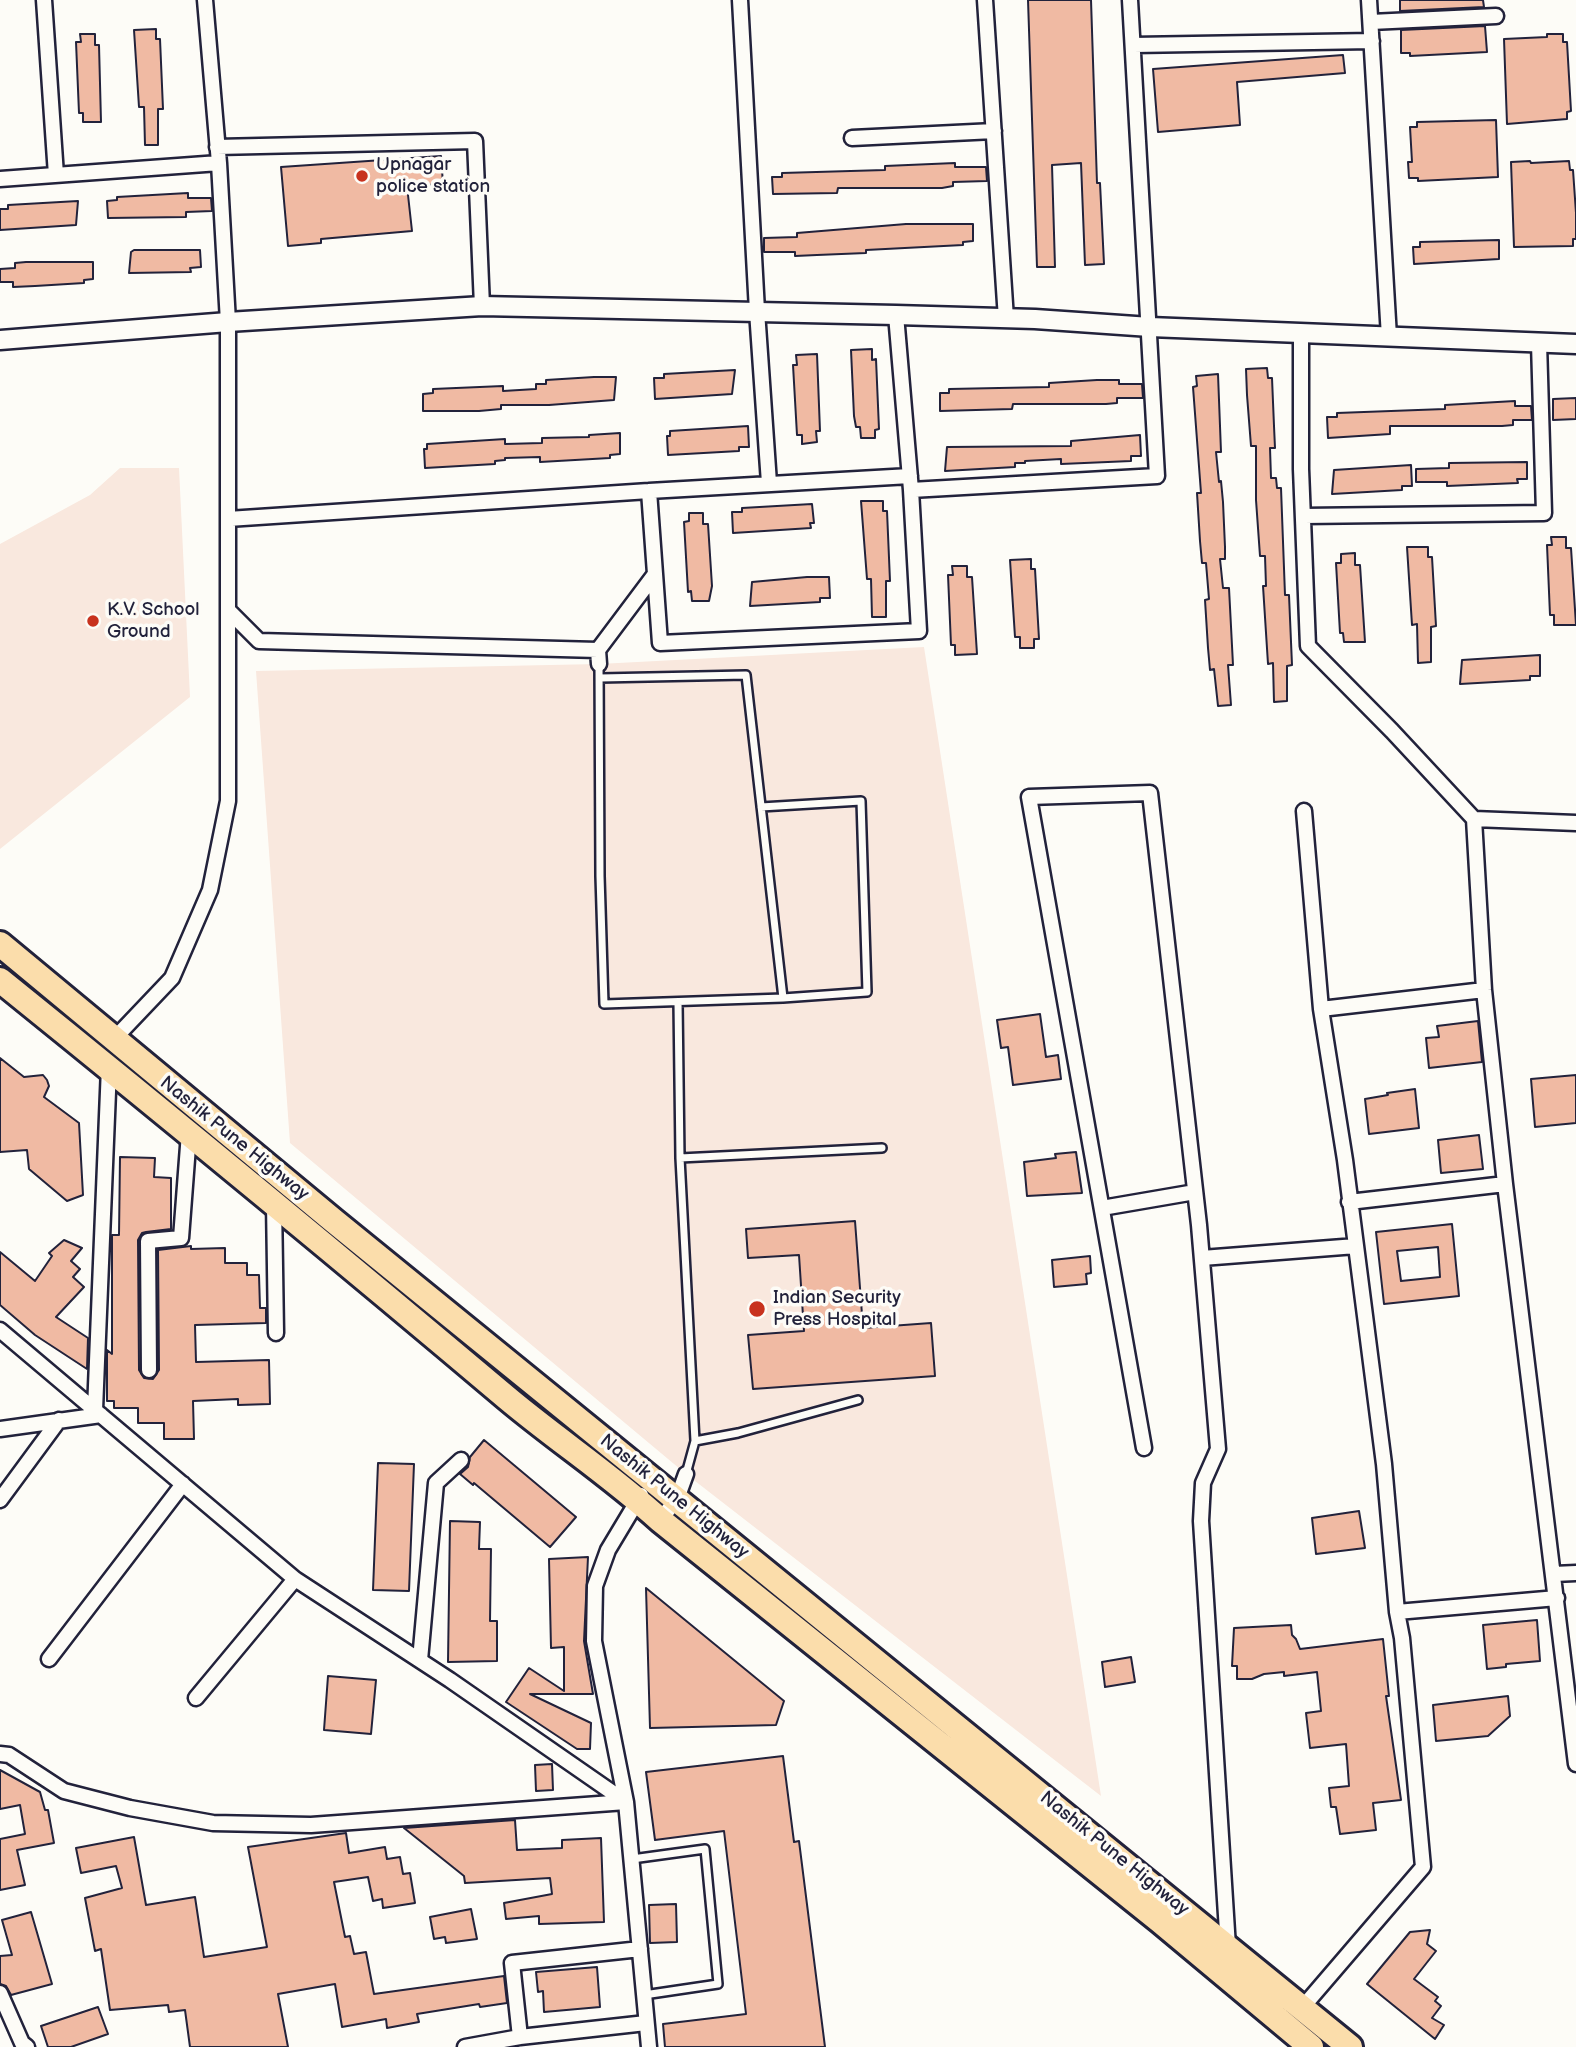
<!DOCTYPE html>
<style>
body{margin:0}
canvas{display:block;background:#fdfcf7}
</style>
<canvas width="1576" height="2047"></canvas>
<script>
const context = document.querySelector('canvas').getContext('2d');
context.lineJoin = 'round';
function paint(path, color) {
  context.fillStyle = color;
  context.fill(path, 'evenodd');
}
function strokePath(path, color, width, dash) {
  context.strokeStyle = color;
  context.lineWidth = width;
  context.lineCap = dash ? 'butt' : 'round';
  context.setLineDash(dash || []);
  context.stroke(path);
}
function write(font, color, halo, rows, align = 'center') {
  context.font = font + ' "Balsamiq Sans",sans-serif';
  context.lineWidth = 7;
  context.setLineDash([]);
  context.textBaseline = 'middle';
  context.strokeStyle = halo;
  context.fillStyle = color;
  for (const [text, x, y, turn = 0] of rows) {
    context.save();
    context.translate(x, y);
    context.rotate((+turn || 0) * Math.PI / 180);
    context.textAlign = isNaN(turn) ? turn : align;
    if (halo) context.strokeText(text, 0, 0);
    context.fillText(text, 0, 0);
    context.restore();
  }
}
const built = new Path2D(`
 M 120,468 L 179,468 L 190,697 L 0,849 L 0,544 L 90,495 Z
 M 924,647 L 1101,1796 L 686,1474 L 290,1143 L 256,671 L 599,664 Z`);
const building = new Path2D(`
 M 1028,0 L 1091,0 L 1097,183 L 1100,183 L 1104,264 L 1085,265 L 1081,163 L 1052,165 L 1055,267 L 1037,267 Z
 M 1400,0 L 1483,0 L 1484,7 L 1400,11 Z
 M 1485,26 L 1487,52 L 1410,56 L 1410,53 L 1401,53 L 1401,30 Z
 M 156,29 L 156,39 L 160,39 L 163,109 L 158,109 L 158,145 L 145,145 L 144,107 L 139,107 L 134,30 Z
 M 80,34 L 95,34 L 95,45 L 99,45 L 101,122 L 83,122 L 83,113 L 79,113 L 76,42 L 81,42 Z
 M 1547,34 L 1563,34 L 1563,42 L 1567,42 L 1571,111 L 1567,112 L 1567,119 L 1507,124 L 1504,39 L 1547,37 Z
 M 1343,55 L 1345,73 L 1237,82 L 1240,125 L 1158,132 L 1153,69 Z
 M 1496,120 L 1498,177 L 1418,181 L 1418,178 L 1409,178 L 1408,162 L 1412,162 L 1410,127 L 1417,127 L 1417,122 Z
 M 441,156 L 443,184 L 407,186 L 412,231 L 321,239 L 321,243 L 288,246 L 281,167 Z
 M 1530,161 L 1531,163 L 1569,161 L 1570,170 L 1573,170 L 1576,213 L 1576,239 L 1573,239 L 1573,246 L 1514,247 L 1511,162 Z
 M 955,163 L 955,167 L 986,167 L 987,181 L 953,182 L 953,186 L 942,188 L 838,188 L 837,193 L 773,194 L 772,177 L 782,177 L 782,173 L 885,170 L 885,166 Z
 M 188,193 L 188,198 L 211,198 L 212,211 L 186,212 L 186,217 L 108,218 L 107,201 L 117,200 L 117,197 Z
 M 78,201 L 76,225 L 0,230 L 0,209 L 8,209 L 8,205 Z
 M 906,224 L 973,224 L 973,241 L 963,242 L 963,245 L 866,250 L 866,253 L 817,255 L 795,256 L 795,252 L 764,252 L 764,238 L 797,237 L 797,233 Z
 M 1499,240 L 1499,259 L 1414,264 L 1413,247 L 1420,247 L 1420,242 Z
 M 134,250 L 200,250 L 201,267 L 190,268 L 191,272 L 129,273 L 131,252 Z
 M 26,262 L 93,262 L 93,279 L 84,280 L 84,283 L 35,286 L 13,287 L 13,282 L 0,282 L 0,269 L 15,268 L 15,263 Z
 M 872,349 L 872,360 L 876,359 L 879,429 L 875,430 L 875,438 L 861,438 L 860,427 L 856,427 L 854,416 L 851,350 Z
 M 817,354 L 820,431 L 816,431 L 817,442 L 802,444 L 802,435 L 797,435 L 793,365 L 797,365 L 796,355 Z
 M 1267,368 L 1268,378 L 1272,378 L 1274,426 L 1275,448 L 1270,448 L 1271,478 L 1276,478 L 1277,488 L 1281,488 L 1285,595 L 1289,595 L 1292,665 L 1287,666 L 1287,701 L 1274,702 L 1273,663 L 1268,664 L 1263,586 L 1266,586 L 1265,556 L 1260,556 L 1256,500 L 1256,446 L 1251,446 L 1247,395 L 1246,369 Z
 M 735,370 L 732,394 L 655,399 L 654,378 L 664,378 L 664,374 Z
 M 1218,374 L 1221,452 L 1216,452 L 1219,482 L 1221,481 L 1223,502 L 1225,547 L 1225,559 L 1220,559 L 1223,588 L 1229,588 L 1233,665 L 1228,665 L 1231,705 L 1218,706 L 1214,669 L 1210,670 L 1208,648 L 1205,600 L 1209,599 L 1206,563 L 1202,563 L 1200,541 L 1197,493 L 1201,493 L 1193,387 L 1197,386 L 1196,376 Z
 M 594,377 L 616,377 L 614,400 L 549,405 L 501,405 L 501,409 L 479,411 L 423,411 L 423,394 L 433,393 L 433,389 L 503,386 L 503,391 L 536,389 L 536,384 L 546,384 L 546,380 Z
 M 1097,380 L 1119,380 L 1119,384 L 1142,384 L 1143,398 L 1117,398 L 1117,403 L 1106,404 L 1013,404 L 1012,409 L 940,411 L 940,393 L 949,393 L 949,389 L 1049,387 L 1049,383 Z
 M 1576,398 L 1576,419 L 1553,420 L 1553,399 Z
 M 1515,401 L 1515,406 L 1531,406 L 1532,420 L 1513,420 L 1513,425 L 1502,426 L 1390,426 L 1390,434 L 1328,438 L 1327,417 L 1337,417 L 1337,413 L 1445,409 L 1445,405 Z
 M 748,426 L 749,447 L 739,447 L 739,451 L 668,455 L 667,436 L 670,436 L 670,431 Z
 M 620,433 L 620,454 L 610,455 L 610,458 L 540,462 L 540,457 L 505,458 L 505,460 L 495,461 L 495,464 L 425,468 L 424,449 L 427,449 L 427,444 L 505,439 L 505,444 L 542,443 L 542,438 L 589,437 L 589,435 Z
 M 1140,435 L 1141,456 L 1131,456 L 1131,461 L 1061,464 L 1061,459 L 1025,461 L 1025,463 L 1015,463 L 1015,467 L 945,471 L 947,447 L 1071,446 L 1071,441 Z
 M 1527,462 L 1527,479 L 1517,479 L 1518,483 L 1447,486 L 1447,482 L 1416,482 L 1416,469 L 1449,468 L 1449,463 Z
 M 1411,465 L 1412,486 L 1402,486 L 1402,490 L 1332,494 L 1334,470 Z
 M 861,501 L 883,501 L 883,511 L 887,511 L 890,581 L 886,581 L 886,617 L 872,617 L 871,579 L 867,579 Z
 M 812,504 L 814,523 L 810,523 L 811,528 L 733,533 L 732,512 L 742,512 L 742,508 Z
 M 689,513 L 703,513 L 703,524 L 708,524 L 712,586 L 709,601 L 692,601 L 691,591 L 688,592 L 684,522 L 689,521 Z
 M 1551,537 L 1566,537 L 1566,548 L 1571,548 L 1576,625 L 1554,625 L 1554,615 L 1550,615 L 1547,545 L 1552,545 Z
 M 1407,547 L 1428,547 L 1428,557 L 1432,557 L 1436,626 L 1431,627 L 1431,662 L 1418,663 L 1417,624 L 1412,625 Z
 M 1355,553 L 1355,565 L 1360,565 L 1365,642 L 1344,642 L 1343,633 L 1340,633 L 1336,563 L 1341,563 L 1341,554 Z
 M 1031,559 L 1031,569 L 1035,569 L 1039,639 L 1034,639 L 1034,648 L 1020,648 L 1020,637 L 1015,637 L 1010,560 Z
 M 952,566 L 967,566 L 967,577 L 972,577 L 977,654 L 955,655 L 955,645 L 951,645 L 948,575 L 953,575 Z
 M 807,577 L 829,577 L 830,598 L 820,598 L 820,602 L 750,606 L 752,582 Z
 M 1540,655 L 1540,676 L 1530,676 L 1530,680 L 1460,684 L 1462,660 Z
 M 1040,1014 L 1046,1057 L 1058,1055 L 1061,1079 L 1013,1085 L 1008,1047 L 1001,1048 L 997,1020 Z
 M 1478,1021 L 1482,1062 L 1429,1068 L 1426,1038 L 1439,1037 L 1437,1026 Z
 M 0,1058 L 24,1077 L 43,1075 L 47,1080 L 49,1086 L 44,1097 L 79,1123 L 83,1195 L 67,1201 L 29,1169 L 27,1150 L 0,1152 Z
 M 1576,1075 L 1576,1123 L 1535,1127 L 1531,1079 Z
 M 1415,1089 L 1419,1128 L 1369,1134 L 1365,1099 L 1388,1095 L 1387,1093 Z
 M 1479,1135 L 1483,1169 L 1441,1173 L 1438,1140 Z
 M 1076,1152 L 1082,1193 L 1027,1196 L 1024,1162 L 1056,1158 L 1055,1154 Z
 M 120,1157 L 155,1158 L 154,1177 L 171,1178 L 171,1229 L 146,1232 L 142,1233 L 138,1240 L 139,1370 L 144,1378 L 153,1379 L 159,1370 L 158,1250 L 191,1246 L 191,1249 L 225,1248 L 225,1263 L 247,1263 L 247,1275 L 259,1275 L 260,1308 L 266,1308 L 266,1323 L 195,1325 L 196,1362 L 269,1360 L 270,1404 L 238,1405 L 238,1399 L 193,1401 L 194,1439 L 164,1439 L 164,1423 L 138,1423 L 138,1408 L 114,1408 L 114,1401 L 107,1401 L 107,1350 L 112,1354 L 112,1235 L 119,1235 Z
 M 855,1221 L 863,1328 L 931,1323 L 935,1376 L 753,1389 L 748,1335 L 804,1331 L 799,1255 L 748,1258 L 746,1229 Z
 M 1452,1224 L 1459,1296 L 1384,1304 L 1376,1232 ZM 1438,1247 L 1440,1277 L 1401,1281 L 1397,1251 Z
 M 64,1240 L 82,1248 L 71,1261 L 80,1269 L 73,1277 L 84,1287 L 56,1317 L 88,1338 L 87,1369 L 35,1335 L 0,1305 L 0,1252 L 35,1281 L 52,1256 L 49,1253 Z
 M 1090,1256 L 1091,1273 L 1086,1274 L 1087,1284 L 1054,1287 L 1052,1260 Z
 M 484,1440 L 576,1517 L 550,1547 L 474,1483 L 473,1485 L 460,1474 L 468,1467 L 470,1457 Z
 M 378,1463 L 414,1464 L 409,1591 L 373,1590 Z
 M 1359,1511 L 1365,1548 L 1316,1554 L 1312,1518 Z
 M 450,1521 L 480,1522 L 479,1549 L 491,1549 L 490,1621 L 497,1621 L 497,1661 L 448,1662 Z
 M 588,1557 L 584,1641 L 593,1694 L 530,1694 L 591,1723 L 590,1749 L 577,1749 L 506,1702 L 529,1668 L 564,1691 L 564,1647 L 551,1648 L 549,1559 Z
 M 646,1588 L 784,1701 L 776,1725 L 650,1728 Z
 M 1537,1620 L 1540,1661 L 1506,1664 L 1506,1667 L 1487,1669 L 1483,1625 Z
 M 1291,1625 L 1292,1635 L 1296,1639 L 1300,1649 L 1383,1639 L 1389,1696 L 1386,1696 L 1401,1800 L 1373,1803 L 1376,1830 L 1340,1834 L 1336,1807 L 1331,1807 L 1329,1788 L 1349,1786 L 1346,1744 L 1310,1748 L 1306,1713 L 1321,1711 L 1317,1672 L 1284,1676 L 1284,1672 L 1264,1674 L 1252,1679 L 1237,1679 L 1237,1666 L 1232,1666 L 1234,1628 Z
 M 1131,1657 L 1135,1682 L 1105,1687 L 1102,1662 Z
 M 328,1676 L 376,1680 L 371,1734 L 324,1730 Z
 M 1508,1696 L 1510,1716 L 1488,1736 L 1436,1741 L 1433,1705 Z
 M 783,1756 L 794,1842 L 799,1841 L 825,2047 L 665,2047 L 663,2024 L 746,2014 L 724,1831 L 655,1840 L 646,1772 Z
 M 552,1764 L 553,1790 L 536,1791 L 535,1765 Z
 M 0,1770 L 40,1792 L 45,1810 L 48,1810 L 54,1843 L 17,1850 L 25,1885 L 0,1890 L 0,1839 L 25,1834 L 20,1805 L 0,1809 Z
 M 515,1820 L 517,1850 L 562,1848 L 562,1840 L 601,1838 L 604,1922 L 539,1924 L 539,1916 L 506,1919 L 504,1903 L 552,1894 L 550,1878 L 465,1883 L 464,1876 L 404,1828 Z
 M 346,1833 L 349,1853 L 385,1847 L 387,1859 L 400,1857 L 403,1874 L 410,1873 L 415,1903 L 383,1908 L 382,1899 L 373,1901 L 368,1877 L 334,1882 L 345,1937 L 350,1936 L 354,1954 L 366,1952 L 374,1994 L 504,1976 L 507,2003 L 480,2007 L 479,2004 L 417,2014 L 419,2022 L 387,2028 L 386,2019 L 342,2027 L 335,1984 L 278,1994 L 288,2047 L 190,2047 L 185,2010 L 169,2012 L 168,2005 L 110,2010 L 101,1949 L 95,1951 L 85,1898 L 122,1888 L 116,1866 L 81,1873 L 76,1848 L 134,1837 L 146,1905 L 195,1897 L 204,1957 L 267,1947 L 248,1847 Z
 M 676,1904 L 677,1942 L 650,1943 L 649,1905 Z
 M 471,1909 L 477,1939 L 446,1943 L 445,1937 L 434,1939 L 430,1917 Z
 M 31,1912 L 52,1984 L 11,1995 L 6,1986 L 0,1984 L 0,1956 L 12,1955 L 2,1920 Z
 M 1430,1930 L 1427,1944 L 1436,1951 L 1414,1979 L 1438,1997 L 1435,2001 L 1441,2006 L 1432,2018 L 1444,2025 L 1435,2039 L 1367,1984 L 1410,1932 Z
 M 597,1967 L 600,2007 L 544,2012 L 543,1991 L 538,1992 L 536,1972 Z
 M 98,2007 L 108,2034 L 71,2047 L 48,2047 L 41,2026 Z`);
const service = new Path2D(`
 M 599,664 L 600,876 L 604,1004 L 783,998 L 746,675 L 600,678
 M 761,807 L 861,801 L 867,992 L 783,998
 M 678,1002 L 680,1158 L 695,1441 L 686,1474
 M 680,1158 L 882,1148
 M 695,1441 L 738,1433 L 858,1400
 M 632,1859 L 705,1849 L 718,1984 L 644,1995`);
const minor = new Path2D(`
 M 44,0 L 56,175
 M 740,0 L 757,311 L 769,483
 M 985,0 L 1006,319
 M 1369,0 L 1389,337
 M 1371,22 L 1496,16
 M 1134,45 L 1372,41
 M 852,138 L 994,131
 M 217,147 L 475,141 L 482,306
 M 0,179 L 219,163
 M 896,315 L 911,490 L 1157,476 L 1130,0
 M 1301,334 L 1301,469 L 1308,646 L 1392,731 L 1474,819 L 1484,990 L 1505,1184 L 1576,1764
 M 649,491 L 660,643 L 919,631 L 911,490
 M 1304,516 L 1544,513 L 1539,343
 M 228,519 L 649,491 L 910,476
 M 228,610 L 259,641 L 598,650
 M 599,664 L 598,650 L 655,574
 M 1474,819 L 1576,823
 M 1321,1009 L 1484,990
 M 114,1039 L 172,978 L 210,890 L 228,801 L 228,322 L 219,163 L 205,0
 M 1349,1202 L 1505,1184
 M 274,1203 L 276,1333
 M 1102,1208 L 1195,1192
 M 1202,1258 L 1356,1246
 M 0,1330 L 295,1579 L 450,1680 L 626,1802
 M 149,1370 L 148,1241 L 181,1238 L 189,1133
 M 95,1410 L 109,1067
 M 0,1429 L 101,1415
 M 1144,1448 L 1029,797 L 1150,793 L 1199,1225 L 1218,1449 L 1203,1483 L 1201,1521 L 1228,1947
 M 641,1495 L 608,1550 L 595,1586 L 594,1641 L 626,1802 L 649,2047
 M 0,1500 L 59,1420
 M 660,1520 L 677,1499 L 686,1474
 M 1554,1574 L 1576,1573
 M 1397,1612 L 1557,1598
 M 49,1659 L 183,1484
 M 420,1660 L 436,1483 L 461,1460
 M 196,1698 L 295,1579
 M 0,1754 L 9,1755 L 64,1791 L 130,1808 L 213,1823 L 311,1825 L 626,1802
 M 0,1993 L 22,2043 L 27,2047
 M 1302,2008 L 1423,1867 L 1402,1638 L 1397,1612 L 1384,1464 L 1345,1160 L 1321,1009 L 1304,811
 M 520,2037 L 646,2023
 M 465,2047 L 520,2037 L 512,1963 L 640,1949`);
const tertiary = new Path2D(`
 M 0,340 L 228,322 L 482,306 L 896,315 L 1035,319 L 1150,327 L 1576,344`);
const trunk = new Path2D(`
 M 0,944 L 334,1221 L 1350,2047
 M 0,980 C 171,1118 340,1257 507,1398 C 557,1440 612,1476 660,1520 L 1160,1921 L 1311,2047`);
const markers = [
 [362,176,7,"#c8321e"],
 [93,621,7,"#c8321e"],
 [757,1309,9,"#c8321e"]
];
const poiNames = [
 ["Upnagar",376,165],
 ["police station",376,187],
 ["K.V. School",107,610],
 ["Ground",107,632],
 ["Indian Security",773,1298],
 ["Press Hospital",773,1320]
];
const streetNames = [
 ["Nashik Pune Highway",234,1139,39],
 ["Nashik Pune Highway",674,1497,39],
 ["Nashik Pune Highway",1114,1854,39]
];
paint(built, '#f9e8de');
paint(building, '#f0baa3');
strokePath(building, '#22223b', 2);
strokePath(service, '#22223b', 12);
strokePath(minor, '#22223b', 19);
strokePath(tertiary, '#22223b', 23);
strokePath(trunk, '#22223b', 30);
strokePath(service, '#fdfcf7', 7);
strokePath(minor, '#fdfcf7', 14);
strokePath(tertiary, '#fdfcf7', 18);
strokePath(trunk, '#fbddab', 24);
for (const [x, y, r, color] of markers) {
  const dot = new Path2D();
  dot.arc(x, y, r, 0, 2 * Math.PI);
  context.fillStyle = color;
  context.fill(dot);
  strokePath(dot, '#fdfcf7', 2.5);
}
write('19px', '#22223b', '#fdfcf7', poiNames, 'left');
write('19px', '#22223b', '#fdfcf7', streetNames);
</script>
